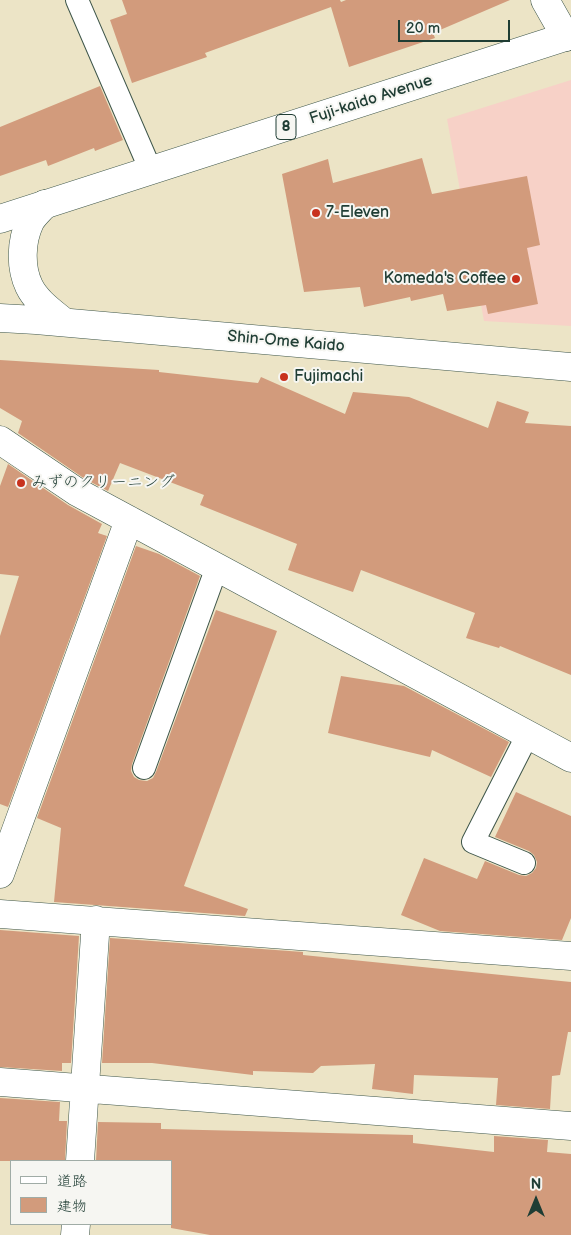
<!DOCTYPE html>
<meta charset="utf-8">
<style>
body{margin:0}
#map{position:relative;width:571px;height:1235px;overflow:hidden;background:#ece4c6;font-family:"Balsamiq Sans","Klee One",sans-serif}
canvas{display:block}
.legend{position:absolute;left:10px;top:1160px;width:162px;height:65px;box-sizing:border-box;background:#f6f6f2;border:1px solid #a0aca6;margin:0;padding:6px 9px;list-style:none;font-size:15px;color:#1f3d34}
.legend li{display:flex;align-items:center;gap:10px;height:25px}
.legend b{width:25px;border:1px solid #a0aca6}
.north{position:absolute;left:511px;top:1175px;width:50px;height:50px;-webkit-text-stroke:4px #f6f6f2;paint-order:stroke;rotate:0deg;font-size:14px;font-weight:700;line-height:20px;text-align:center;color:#1f3d34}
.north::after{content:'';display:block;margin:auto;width:18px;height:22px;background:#1f3d34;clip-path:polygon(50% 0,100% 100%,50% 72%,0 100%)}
.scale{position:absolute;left:398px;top:20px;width:112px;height:22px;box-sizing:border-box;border:2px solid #1f3d34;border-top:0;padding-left:6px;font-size:15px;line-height:18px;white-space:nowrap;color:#1f3d34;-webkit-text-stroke:4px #f6f6f2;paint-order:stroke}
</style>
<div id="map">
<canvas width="571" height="1235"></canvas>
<ul class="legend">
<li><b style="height:6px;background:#fff"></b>道路</li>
<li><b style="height:14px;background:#d29b7c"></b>建物</li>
</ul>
<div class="north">N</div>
<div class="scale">20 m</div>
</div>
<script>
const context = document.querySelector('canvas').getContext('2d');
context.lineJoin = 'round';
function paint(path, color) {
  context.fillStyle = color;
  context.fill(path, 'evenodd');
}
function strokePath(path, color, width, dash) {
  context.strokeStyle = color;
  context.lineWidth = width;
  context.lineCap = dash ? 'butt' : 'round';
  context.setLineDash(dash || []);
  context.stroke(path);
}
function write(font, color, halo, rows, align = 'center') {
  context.font = font + ' "Balsamiq Sans","Klee One",sans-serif';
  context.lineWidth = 4;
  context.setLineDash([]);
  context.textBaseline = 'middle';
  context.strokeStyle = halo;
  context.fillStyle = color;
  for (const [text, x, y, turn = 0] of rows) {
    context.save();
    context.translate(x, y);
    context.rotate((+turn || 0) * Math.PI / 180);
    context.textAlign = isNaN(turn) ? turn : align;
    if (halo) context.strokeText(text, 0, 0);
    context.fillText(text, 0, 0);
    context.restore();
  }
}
const built = new Path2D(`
 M 571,80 L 571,326 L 484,321 L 447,119 Z`);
const building = new Path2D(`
 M 122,0 L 340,0 L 341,2 L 346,0 L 510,0 L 433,33 L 435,38 L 349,67 L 331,7 L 205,53 L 207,57 L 132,83 L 110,20 L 127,14 Z
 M 100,86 L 123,140 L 95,151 L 94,148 L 48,166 L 46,160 L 0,176 L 0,127 Z
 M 422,158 L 432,194 L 527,176 L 540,245 L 527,248 L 538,304 L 488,314 L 486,305 L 447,311 L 443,294 L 411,301 L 410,297 L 364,307 L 360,287 L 304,292 L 282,174 L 328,159 L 333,183 Z
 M 0,360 L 159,370 L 159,372 L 258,383 L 261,377 L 345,414 L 353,392 L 409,397 L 488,428 L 497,401 L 529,412 L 525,423 L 571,426 L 571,675 L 500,646 L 499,648 L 466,638 L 475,613 L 361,570 L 353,592 L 288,570 L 297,544 L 200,505 L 204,495 L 120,463 L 108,491 L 85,479 L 18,433 L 22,421 L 0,408 Z
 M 8,464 L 68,505 L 102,524 L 98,533 L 107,536 L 8,807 L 0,804 L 0,636 L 19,576 L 0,574 L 0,486 Z
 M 136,546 L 159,554 L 200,576 L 132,764 L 131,771 L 134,777 L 139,780 L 147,781 L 153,778 L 156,772 L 216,610 L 277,631 L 184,886 L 248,909 L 245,916 L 54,902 L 61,828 L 37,818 Z
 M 341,676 L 404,686 L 509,742 L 491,777 L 432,750 L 430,757 L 328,733 Z
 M 516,792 L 571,816 L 571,918 L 562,940 L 440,931 L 401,915 L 424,858 L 477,879 L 485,861 L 519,875 L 526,876 L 532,873 L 536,868 L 537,862 L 534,855 L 529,851 L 495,837 Z
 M 0,930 L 79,936 L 71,1063 L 62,1063 L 62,1071 L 0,1067 Z
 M 110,938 L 303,952 L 303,955 L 571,982 L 571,1032 L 568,1032 L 560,1075 L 552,1076 L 550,1109 L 496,1105 L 498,1078 L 414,1075 L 413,1094 L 372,1089 L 375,1064 L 321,1066 L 313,1073 L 253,1071 L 253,1075 L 152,1063 L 102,1063 Z
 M 0,1098 L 60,1102 L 59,1121 L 67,1121 L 65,1161 L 0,1161 Z
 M 98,1122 L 161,1123 L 161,1129 L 413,1135 L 413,1143 L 494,1152 L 494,1136 L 548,1140 L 547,1152 L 571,1154 L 571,1235 L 210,1235 L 171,1228 L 171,1161 L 96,1161 Z`);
const service = new Path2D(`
 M 77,0 L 151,171
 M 144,768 L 217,567
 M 524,863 L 473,842 L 528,734`);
const minor = new Path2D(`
 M 545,0 L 566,37
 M 0,440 L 77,492 L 571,758
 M 0,874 L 129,520
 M 0,914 L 571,956
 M 0,1082 L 571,1126
 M 80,1161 L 96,920
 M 75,1235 L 76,1224`);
const secondary = new Path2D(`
 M 45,204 C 40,210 33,216 30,222 C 21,241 20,267 29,286 C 36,301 52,312 64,322
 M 0,318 L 36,320 L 571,367`);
const primary = new Path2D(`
 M 0,219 L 571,35`);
const markers = [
 [316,213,5,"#c8321e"],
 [516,279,5,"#c8321e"],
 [284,377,5,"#c8321e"],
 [21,483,5,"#c8321e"]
];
const shields = [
 [286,127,20]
];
const shieldNames = [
 ["8",286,127]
];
const streetNames = [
 ["Fuji-kaido Avenue",371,100,-18],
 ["Shin-Ome Kaido",286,342,5]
];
const poiNames = [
 ["7-Eleven",326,213],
 ["Komeda's Coffee",506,279,"right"],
 ["Fujimachi",294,377],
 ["みずのクリーニング",31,483]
];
paint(built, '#f7d1c7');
paint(building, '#d29b7c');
strokePath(service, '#3e564a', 24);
strokePath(minor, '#3e564a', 29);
strokePath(secondary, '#3e564a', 29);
strokePath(primary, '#3e564a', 29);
strokePath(service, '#fff', 22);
strokePath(minor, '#fff', 28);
strokePath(secondary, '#fff', 28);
strokePath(primary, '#fff', 28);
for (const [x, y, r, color] of markers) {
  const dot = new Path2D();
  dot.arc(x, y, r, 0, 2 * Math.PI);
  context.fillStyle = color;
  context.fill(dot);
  strokePath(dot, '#f6f6f2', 2);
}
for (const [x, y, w] of shields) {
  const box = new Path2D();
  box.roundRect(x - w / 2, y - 12.5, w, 25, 4);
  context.fillStyle = '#f6f6f2';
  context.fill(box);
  strokePath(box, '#1f3d34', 1);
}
write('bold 15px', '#1f3d34', null, shieldNames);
write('16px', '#1f3d34', '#f6f6f2', streetNames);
write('16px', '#1f3d34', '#f6f6f2', poiNames, 'left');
</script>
